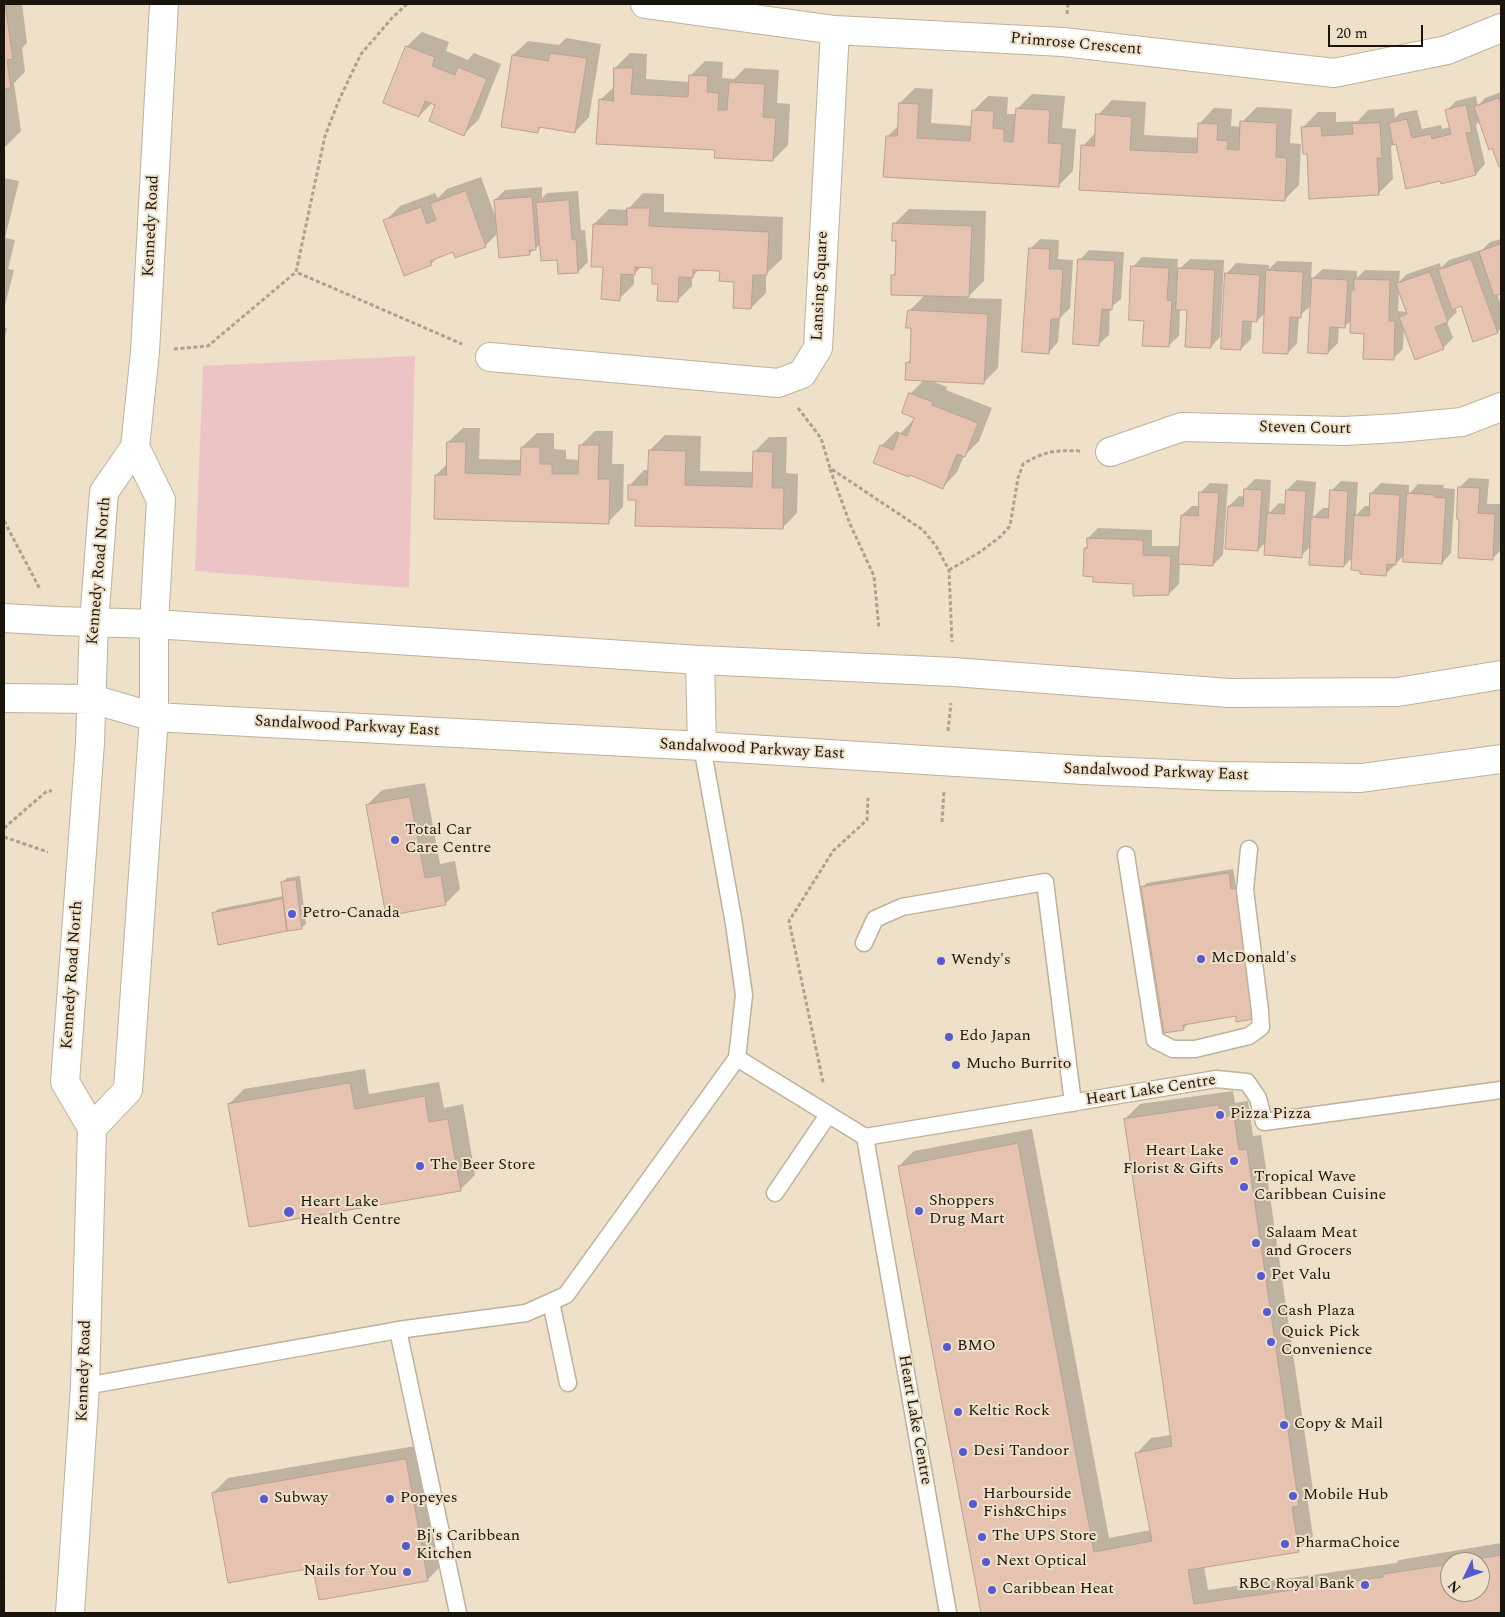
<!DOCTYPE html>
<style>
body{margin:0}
#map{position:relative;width:1505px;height:1617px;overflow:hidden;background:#eee0c9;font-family:Spectral,serif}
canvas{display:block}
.frame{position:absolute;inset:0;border:5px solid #19140c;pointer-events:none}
.north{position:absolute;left:1440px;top:1552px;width:50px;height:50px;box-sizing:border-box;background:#eee0c9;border:1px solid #998e7d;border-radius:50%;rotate:228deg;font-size:14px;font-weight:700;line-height:20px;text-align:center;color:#19140c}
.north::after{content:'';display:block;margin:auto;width:18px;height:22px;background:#555ad1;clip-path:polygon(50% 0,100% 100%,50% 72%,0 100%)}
.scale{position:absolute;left:1328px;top:25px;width:95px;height:22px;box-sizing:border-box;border:2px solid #19140c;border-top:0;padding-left:6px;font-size:15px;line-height:18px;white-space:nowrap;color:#19140c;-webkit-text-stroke:4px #eee0c9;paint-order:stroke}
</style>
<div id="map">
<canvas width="1505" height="1617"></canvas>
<div class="frame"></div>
<div class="north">N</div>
<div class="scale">20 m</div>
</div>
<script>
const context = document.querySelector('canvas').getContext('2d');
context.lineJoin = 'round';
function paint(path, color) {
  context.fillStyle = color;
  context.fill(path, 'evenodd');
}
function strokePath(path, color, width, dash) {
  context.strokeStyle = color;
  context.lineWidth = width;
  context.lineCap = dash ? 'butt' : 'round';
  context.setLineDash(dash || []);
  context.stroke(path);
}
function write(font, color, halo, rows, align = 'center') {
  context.font = font + ' Spectral,serif';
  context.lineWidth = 4;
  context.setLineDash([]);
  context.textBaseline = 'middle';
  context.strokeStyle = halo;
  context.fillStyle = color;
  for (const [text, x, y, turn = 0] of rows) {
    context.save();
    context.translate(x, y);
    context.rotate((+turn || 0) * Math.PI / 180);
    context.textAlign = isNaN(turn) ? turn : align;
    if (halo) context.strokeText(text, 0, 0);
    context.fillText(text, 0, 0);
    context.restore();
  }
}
const green = new Path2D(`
 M 415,356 L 409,588 L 195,571 L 203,366 Z`);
const shadow = new Path2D(`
 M 4,4 L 22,4 L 27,43 L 22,48 L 25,72 L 14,83 L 21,131 L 6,146 L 4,146 Z
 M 422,32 L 449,42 L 446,51 L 468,60 L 474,53 L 501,64 L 479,119 L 464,134 L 437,105 L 432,103 L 419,116 L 385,102 L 407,46 Z
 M 566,38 L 601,44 L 589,117 L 575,132 L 543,126 L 537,131 L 513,55 L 528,41 L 559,45 Z
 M 630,53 L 647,54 L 646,79 L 690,82 L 690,76 L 705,61 L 723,62 L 722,78 L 734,79 L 745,68 L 779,70 L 777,103 L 790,104 L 788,145 L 773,160 L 716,149 L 600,100 L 615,86 L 615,68 Z
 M 915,88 L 933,89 L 931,123 L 972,126 L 973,111 L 988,96 L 1008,97 L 1007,114 L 1016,114 L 1017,109 L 1032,94 L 1065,96 L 1062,128 L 1076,129 L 1073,171 L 1058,186 L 887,137 L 899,125 L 900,103 Z
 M 1501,92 L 1501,165 L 1499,165 L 1493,147 L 1480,121 L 1476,125 L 1485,164 L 1476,174 L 1441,179 L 1397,141 L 1391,147 L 1393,179 L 1378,194 L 1308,153 L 1303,127 L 1318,112 L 1336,112 L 1336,122 L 1358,121 L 1368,110 L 1394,108 L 1395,118 L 1400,113 L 1417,110 L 1422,129 L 1441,125 L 1442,129 L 1450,127 L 1446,111 L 1456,101 L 1476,96 L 1478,106 L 1485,98 Z
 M 1112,100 L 1146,102 L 1144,135 L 1199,138 L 1200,123 L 1214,108 L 1232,109 L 1231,126 L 1241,127 L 1242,122 L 1257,107 L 1292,109 L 1290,143 L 1301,144 L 1299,185 L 1284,200 L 1083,146 L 1096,132 L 1098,115 Z
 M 481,177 L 496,218 L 495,200 L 505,190 L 542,187 L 542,198 L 547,193 L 578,191 L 581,230 L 585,230 L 588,262 L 578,272 L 541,244 L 529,254 L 498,233 L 486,245 L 456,257 L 454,251 L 439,256 L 431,264 L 385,221 L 400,206 L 435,193 L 438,198 L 447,189 Z
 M 4,178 L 19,181 L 5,238 L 15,240 L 8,269 L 14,270 L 4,309 Z
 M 643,193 L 664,194 L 664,212 L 783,217 L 782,259 L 766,274 L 766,293 L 751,308 L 736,280 L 721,270 L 700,269 L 692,277 L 692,286 L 677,301 L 659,283 L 654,266 L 642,266 L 634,274 L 634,284 L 619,299 L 604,266 L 594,224 L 609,209 L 629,210 L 629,208 Z
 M 909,209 L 986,211 L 984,281 L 967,298 L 1002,299 L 998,368 L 984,382 L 929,380 L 947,387 L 946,390 L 992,408 L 979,441 L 964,456 L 957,472 L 943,487 L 881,446 L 896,431 L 901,433 L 915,418 L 910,394 L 924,380 L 907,363 L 911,359 L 913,326 L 909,311 L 925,295 L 893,275 L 897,271 L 898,240 L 894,224 Z
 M 1040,239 L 1059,240 L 1058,259 L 1073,260 L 1070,308 L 1060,318 L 1058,342 L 1049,352 L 1030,249 Z
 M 1501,239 L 1501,292 L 1497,294 L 1501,305 L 1501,328 L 1498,332 L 1474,340 L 1462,305 L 1455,307 L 1457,312 L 1447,322 L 1453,338 L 1443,348 L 1404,326 L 1403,349 L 1393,359 L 1352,320 L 1345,326 L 1339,326 L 1338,343 L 1328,353 L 1312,305 L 1299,316 L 1297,343 L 1288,353 L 1266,312 L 1257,321 L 1252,321 L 1251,339 L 1241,349 L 1227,273 L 1236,263 L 1269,265 L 1269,269 L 1277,261 L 1312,262 L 1311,280 L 1323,269 L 1357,271 L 1357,278 L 1365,270 L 1400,271 L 1399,282 L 1407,274 L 1440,263 L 1441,268 L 1449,260 L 1481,250 L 1481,251 L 1490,242 ZM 1399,289 L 1407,312 L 1398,311 Z
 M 1089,250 L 1124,252 L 1121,299 L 1110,308 L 1109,335 L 1099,344 L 1080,260 Z
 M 1142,257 L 1178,259 L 1177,271 L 1190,259 L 1224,260 L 1220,337 L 1211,347 L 1189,309 L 1180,309 L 1179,336 L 1169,345 L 1133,267 Z
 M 4,328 L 7,328 L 4,343 Z
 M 463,428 L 480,428 L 479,459 L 522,460 L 522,447 L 537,433 L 554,433 L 554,449 L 566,450 L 566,459 L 580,460 L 580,446 L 595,431 L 613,431 L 612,464 L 624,464 L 623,507 L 608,522 L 436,475 L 448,463 L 448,442 Z
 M 665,435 L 701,436 L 700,471 L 754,472 L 754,452 L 769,437 L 787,437 L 786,473 L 798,474 L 797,513 L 782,528 L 637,499 L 630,485 L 644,470 L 649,470 L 650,450 Z
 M 1469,478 L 1489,479 L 1487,504 L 1501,504 L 1501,550 L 1492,559 L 1459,488 Z
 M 1255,479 L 1271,480 L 1269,513 L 1279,503 L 1286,504 L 1287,490 L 1297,480 L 1316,482 L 1313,517 L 1323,508 L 1330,508 L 1331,491 L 1341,481 L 1358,482 L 1356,515 L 1365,506 L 1371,506 L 1371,493 L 1381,483 L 1409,485 L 1409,494 L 1418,484 L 1444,485 L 1443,488 L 1455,489 L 1451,553 L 1442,563 L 1405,554 L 1386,574 L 1353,557 L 1344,566 L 1311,546 L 1301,556 L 1267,541 L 1258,550 L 1229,506 L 1239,496 L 1245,497 L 1245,489 Z
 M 1210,483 L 1228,484 L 1223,555 L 1213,565 L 1180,563 L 1179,584 L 1169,594 L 1134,583 L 1085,549 L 1088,546 L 1088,538 L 1098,528 L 1152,530 L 1152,546 L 1180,546 L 1182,515 L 1192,506 L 1199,506 L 1200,493 Z
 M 425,783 L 440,864 L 455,861 L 460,889 L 445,904 L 367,805 L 382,790 Z
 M 1233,869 L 1236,886 L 1244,884 L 1237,1015 L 1188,1024 L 1184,1028 L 1165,1032 L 1142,888 L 1147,883 Z
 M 300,876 L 306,924 L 301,928 L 219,943 L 213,914 L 218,909 L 284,896 L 282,883 L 287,878 Z
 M 365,1069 L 369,1094 L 439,1082 L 444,1108 L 463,1104 L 475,1175 L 460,1190 L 229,1104 L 244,1089 Z
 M 1233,1091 L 1235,1103 L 1248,1101 L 1253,1136 L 1261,1135 L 1313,1490 L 1307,1496 L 1313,1536 L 1298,1550 L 1204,1566 L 1208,1590 L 1396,1563 L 1399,1560 L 1501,1543 L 1501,1613 L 983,1613 L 899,1166 L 914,1151 L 1032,1129 L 1109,1538 L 1151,1530 L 1137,1453 L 1151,1438 L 1171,1435 L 1125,1119 L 1140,1104 ZM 1450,1562 L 1480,1562 L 1480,1592 L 1450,1592 Z
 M 421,1445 L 442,1565 L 427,1580 L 314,1566 L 213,1493 L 228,1478 Z`);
const building = new Path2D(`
 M 4,4 L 5,4 L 13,59 L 7,60 L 11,88 L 4,89 Z
 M 406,46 L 435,57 L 432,66 L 455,75 L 458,67 L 487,79 L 464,136 L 429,121 L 435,105 L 425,101 L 419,117 L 383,103 Z
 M 550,53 L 587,58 L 575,133 L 539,127 L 538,133 L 501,127 L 512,55 L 548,61 Z
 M 614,68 L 633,68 L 631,94 L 688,97 L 689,75 L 708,76 L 707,92 L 719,93 L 718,110 L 727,110 L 729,82 L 765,84 L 763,117 L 776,118 L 773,161 L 714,158 L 715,150 L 596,144 L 599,99 L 613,101 Z
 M 1499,98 L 1501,104 L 1501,166 L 1499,167 L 1492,148 L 1489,150 L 1474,107 Z
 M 899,103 L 919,104 L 917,138 L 970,141 L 972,110 L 994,111 L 993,128 L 1004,129 L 1004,141 L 1013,142 L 1016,108 L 1050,110 L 1048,143 L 1062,144 L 1059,187 L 883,177 L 886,136 L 897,136 Z
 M 1466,105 L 1472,132 L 1466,133 L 1476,175 L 1441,184 L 1440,181 L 1406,189 L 1396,144 L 1393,145 L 1389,123 L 1407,119 L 1412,138 L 1431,134 L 1432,139 L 1451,134 L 1445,110 Z
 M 1096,114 L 1132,117 L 1130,150 L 1197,153 L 1198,123 L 1218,124 L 1217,140 L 1228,141 L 1227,149 L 1239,150 L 1240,121 L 1277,123 L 1276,157 L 1287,158 L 1285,201 L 1079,190 L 1081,145 L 1094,146 Z
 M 1380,123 L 1382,158 L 1377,158 L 1379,195 L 1309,199 L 1307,154 L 1303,154 L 1301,127 L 1321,126 L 1322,136 L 1353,134 L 1352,124 Z
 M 466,191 L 486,247 L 455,258 L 453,252 L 430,261 L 432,265 L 404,276 L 383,220 L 421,207 L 427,224 L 436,220 L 430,204 Z
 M 532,197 L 536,250 L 529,250 L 530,255 L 499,258 L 494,200 Z
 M 569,200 L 572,240 L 576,239 L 578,273 L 558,274 L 557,260 L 541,261 L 536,203 Z
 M 627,208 L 650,208 L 649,226 L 769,232 L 767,275 L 753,275 L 751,309 L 733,308 L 734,282 L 719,281 L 720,271 L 693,270 L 693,278 L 679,277 L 678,302 L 657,301 L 658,284 L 652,284 L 652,268 L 635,267 L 635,275 L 621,274 L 620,301 L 601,299 L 603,267 L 591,267 L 593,224 L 627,225 Z
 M 893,223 L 972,226 L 969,297 L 891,295 L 891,275 L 895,275 L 896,241 L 892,241 Z
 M 1501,244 L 1501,294 L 1494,296 L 1479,252 Z
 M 1029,248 L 1050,249 L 1049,269 L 1063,269 L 1060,319 L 1051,319 L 1049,354 L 1022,352 Z
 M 1078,259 L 1115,261 L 1112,310 L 1102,309 L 1099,346 L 1073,344 Z
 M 1471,259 L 1498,333 L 1473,342 L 1461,306 L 1452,310 L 1438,270 Z
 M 1131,266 L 1169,268 L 1167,300 L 1172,301 L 1169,347 L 1142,346 L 1144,321 L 1129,320 Z
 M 1178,268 L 1215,270 L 1211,348 L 1185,347 L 1187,310 L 1176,310 Z
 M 1266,270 L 1303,272 L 1301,318 L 1290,317 L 1288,354 L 1263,353 Z
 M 1430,272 L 1448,322 L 1435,327 L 1444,349 L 1415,360 L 1399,317 L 1407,314 L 1396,284 Z
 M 1225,273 L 1260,275 L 1257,322 L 1243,321 L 1241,350 L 1221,349 Z
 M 1312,278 L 1348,280 L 1345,328 L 1330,327 L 1328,354 L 1308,353 Z
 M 1354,279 L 1390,280 L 1389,321 L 1395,321 L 1394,360 L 1363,359 L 1364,334 L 1350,333 L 1351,290 L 1354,290 Z
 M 908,310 L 988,314 L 984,384 L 905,380 L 906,362 L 910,363 L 911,328 L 906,328 Z
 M 909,393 L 933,402 L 932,405 L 978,423 L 965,457 L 957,454 L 943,489 L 910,475 L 909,477 L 873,463 L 880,445 L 893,450 L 899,433 L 907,436 L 914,418 L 902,413 Z
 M 447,442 L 466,442 L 465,473 L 520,475 L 521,447 L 540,447 L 540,464 L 552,464 L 552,474 L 578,474 L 579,445 L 599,445 L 598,479 L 610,479 L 609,524 L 434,519 L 435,475 L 446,475 Z
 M 649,450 L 686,451 L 685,485 L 752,487 L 753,451 L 773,452 L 772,488 L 784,488 L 783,529 L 635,526 L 636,500 L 628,500 L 628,485 L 647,485 Z
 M 1458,487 L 1480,488 L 1478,513 L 1495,514 L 1493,560 L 1458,558 L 1459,520 L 1457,519 Z
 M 1244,489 L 1262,490 L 1258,551 L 1225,549 L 1228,506 L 1243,506 Z
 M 1286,490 L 1306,491 L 1302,558 L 1264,555 L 1267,513 L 1284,514 Z
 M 1330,490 L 1348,491 L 1344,567 L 1309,565 L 1311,517 L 1328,518 Z
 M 1199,492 L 1219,493 L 1213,566 L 1178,564 L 1181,515 L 1198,516 Z
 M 1370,493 L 1400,495 L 1396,565 L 1387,564 L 1386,576 L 1360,574 L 1360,571 L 1351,570 L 1354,515 L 1369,516 Z
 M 1407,493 L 1435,495 L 1434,497 L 1446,498 L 1442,564 L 1403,562 Z
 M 1087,538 L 1143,540 L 1143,555 L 1171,556 L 1169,595 L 1133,596 L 1133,584 L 1093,582 L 1093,577 L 1083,576 L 1084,548 L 1087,548 Z
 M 410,797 L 425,878 L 441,875 L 446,905 L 386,916 L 366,805 Z
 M 1229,873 L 1231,889 L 1239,888 L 1254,1019 L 1236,1022 L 1236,1016 L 1183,1025 L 1184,1030 L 1164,1033 L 1141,887 Z
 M 296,880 L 302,929 L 287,931 L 281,882 Z
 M 283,899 L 287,931 L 218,945 L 212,913 Z
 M 350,1083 L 355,1109 L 425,1096 L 429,1122 L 448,1119 L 461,1191 L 249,1227 L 228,1104 Z
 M 1219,1105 L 1220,1117 L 1234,1115 L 1239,1150 L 1247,1149 L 1299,1506 L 1292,1507 L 1299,1552 L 1188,1570 L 1194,1604 L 1383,1577 L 1383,1574 L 1450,1564 L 1450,1592 L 1480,1592 L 1480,1562 L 1460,1562 L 1501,1555 L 1501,1613 L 981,1613 L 898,1166 L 1018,1143 L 1094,1552 L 1152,1541 L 1135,1453 L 1172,1446 L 1124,1119 Z
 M 406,1459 L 428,1581 L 319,1600 L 313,1568 L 228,1583 L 212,1493 Z`);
const path = new Path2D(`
 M 407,4 L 392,18 L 361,54 L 339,100 L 325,136 L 296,272 L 462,344
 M 1067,14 L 1068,4
 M 174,349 L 208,346 L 296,272
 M 798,408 L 821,438 L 830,468 L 923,530 L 936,546 L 949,570 L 952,642
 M 830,469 L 850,524 L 874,576 L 879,629
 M 4,521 L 40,589
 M 949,570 L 980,552 L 1000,537 L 1010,526 L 1018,478 L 1023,464 C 1045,451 1055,450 1080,451
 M 948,731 L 951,703
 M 942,822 L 944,790
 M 4,828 L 47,791 L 52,791
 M 4,837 L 48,852
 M 823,1082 L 789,921 L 833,851 L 867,820 L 868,798
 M 4,1576 L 5,1575`);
const service = new Path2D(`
 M 1126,855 L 1155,1040 L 1173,1049 L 1195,1049 L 1249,1036 L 1261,1027 L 1260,1011 L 1245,890 L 1249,849
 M 864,943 L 875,919 L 902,907 L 1045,882 L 1073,1103
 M 737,1058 L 865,1137
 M 775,1193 L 828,1115
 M 551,1302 L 568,1383
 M 398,1330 L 458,1613
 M 85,1386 L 398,1330 L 526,1313 L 566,1295 L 737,1058 L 744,995 L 734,924 L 702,746
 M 948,1613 L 865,1137 L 1216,1079 L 1247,1082 L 1258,1098 L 1264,1122 L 1501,1090`);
const minor = new Path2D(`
 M 645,4 L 835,30 L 1063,42 L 1334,73 L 1447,50 L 1501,28
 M 490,357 L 778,383 L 802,374 L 818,348 L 835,30
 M 1110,452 L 1182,427 L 1344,431 L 1398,428 L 1462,422 L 1501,407`);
const secondary = new Path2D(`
 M 4,618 L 57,621 L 154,624 L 700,660 L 954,672 L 1229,693 L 1398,692 L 1501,675
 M 700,660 L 702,746
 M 4,698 L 92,699 L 154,717 L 702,746 L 1083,770 L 1217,776 L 1361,778 L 1501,759
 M 92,1128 L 65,1082 L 90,743 L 94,622 L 104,492 L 135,447 L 145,352 L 164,4
 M 92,1128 L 128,1090 L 154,717 L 154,624 L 161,500 L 135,447
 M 70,1613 L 85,1386 L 92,1128`);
const markers = [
 [395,840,5,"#555ad1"],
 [292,914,5,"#555ad1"],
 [1201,959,5,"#555ad1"],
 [941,961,5,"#555ad1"],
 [949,1037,5,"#555ad1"],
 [956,1065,5,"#555ad1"],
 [1220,1115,5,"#555ad1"],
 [1234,1161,5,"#555ad1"],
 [420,1166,5,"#555ad1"],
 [1244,1187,5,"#555ad1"],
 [919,1211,5,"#555ad1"],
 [289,1212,6,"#555ad1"],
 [1256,1243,5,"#555ad1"],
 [1261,1276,5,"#555ad1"],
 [1267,1312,5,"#555ad1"],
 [1271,1342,5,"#555ad1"],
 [947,1347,5,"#555ad1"],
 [958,1412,5,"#555ad1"],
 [1284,1425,5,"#555ad1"],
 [963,1452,5,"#555ad1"],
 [1293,1496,5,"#555ad1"],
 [264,1499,5,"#555ad1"],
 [390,1499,5,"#555ad1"],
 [973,1504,5,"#555ad1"],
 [982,1537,5,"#555ad1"],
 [1285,1544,5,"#555ad1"],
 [406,1546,5,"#555ad1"],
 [986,1562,5,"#555ad1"],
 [407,1572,5,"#555ad1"],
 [1365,1585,5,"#555ad1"],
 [992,1590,5,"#555ad1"]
];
const streetNames = [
 ["Primrose Crescent",1076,45,5],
 ["Kennedy Road",152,226,-87],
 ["Lansing Square",821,286,-87],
 ["Steven Court",1305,429,1],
 ["Kennedy Road North",100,571,-85],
 ["Sandalwood Parkway East",347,727,3],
 ["Sandalwood Parkway East",752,750,3],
 ["Sandalwood Parkway East",1156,773,2],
 ["Kennedy Road North",73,975,-86],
 ["Heart Lake Centre",1151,1091,-9],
 ["Kennedy Road",85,1371,-88],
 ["Heart Lake Centre",914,1420,80]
];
const poiNames = [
 ["Total Car",405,831],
 ["Care Centre",405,849],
 ["Petro-Canada",302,914],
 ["McDonald's",1211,959],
 ["Wendy's",951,961],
 ["Edo Japan",959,1037],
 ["Mucho Burrito",966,1065],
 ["Pizza Pizza",1230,1115],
 ["Heart Lake",1224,1152,"right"],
 ["Florist & Gifts",1224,1170,"right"],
 ["The Beer Store",430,1166],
 ["Tropical Wave",1254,1178],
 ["Caribbean Cuisine",1254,1196],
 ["Shoppers",929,1202],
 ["Drug Mart",929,1220],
 ["Heart Lake",300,1203],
 ["Health Centre",300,1221],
 ["Salaam Meat",1266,1234],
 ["and Grocers",1266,1252],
 ["Pet Valu",1271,1276],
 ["Cash Plaza",1277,1312],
 ["Quick Pick",1281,1333],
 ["Convenience",1281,1351],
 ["BMO",957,1347],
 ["Keltic Rock",968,1412],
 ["Copy & Mail",1294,1425],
 ["Desi Tandoor",973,1452],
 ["Harbourside",983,1495],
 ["Fish&Chips",983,1513],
 ["Mobile Hub",1303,1496],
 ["Subway",274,1499],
 ["Popeyes",400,1499],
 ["Bj's Caribbean",416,1537],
 ["Kitchen",416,1555],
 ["The UPS Store",992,1537],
 ["PharmaChoice",1295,1544],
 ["Next Optical",996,1562],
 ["Nails for You",397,1572,"right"],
 ["RBC Royal Bank",1355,1585,"right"],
 ["Caribbean Heat",1002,1590]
];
paint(green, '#edc4c6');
paint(shadow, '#0003');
paint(building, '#e6c2b0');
strokePath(building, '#baa094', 1);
strokePath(service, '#bfb19b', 19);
strokePath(minor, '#bfb19b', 30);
strokePath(secondary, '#bfb19b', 30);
strokePath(path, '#ada28f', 3, [4, 2.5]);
strokePath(service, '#fff', 16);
strokePath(minor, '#fff', 28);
strokePath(secondary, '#fff', 28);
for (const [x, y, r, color] of markers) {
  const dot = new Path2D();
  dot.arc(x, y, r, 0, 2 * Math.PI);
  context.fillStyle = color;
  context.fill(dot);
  strokePath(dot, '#eee0c9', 2);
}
write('16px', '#19140c', '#eee0c9', streetNames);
write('16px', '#19140c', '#eee0c9', poiNames, 'left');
</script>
